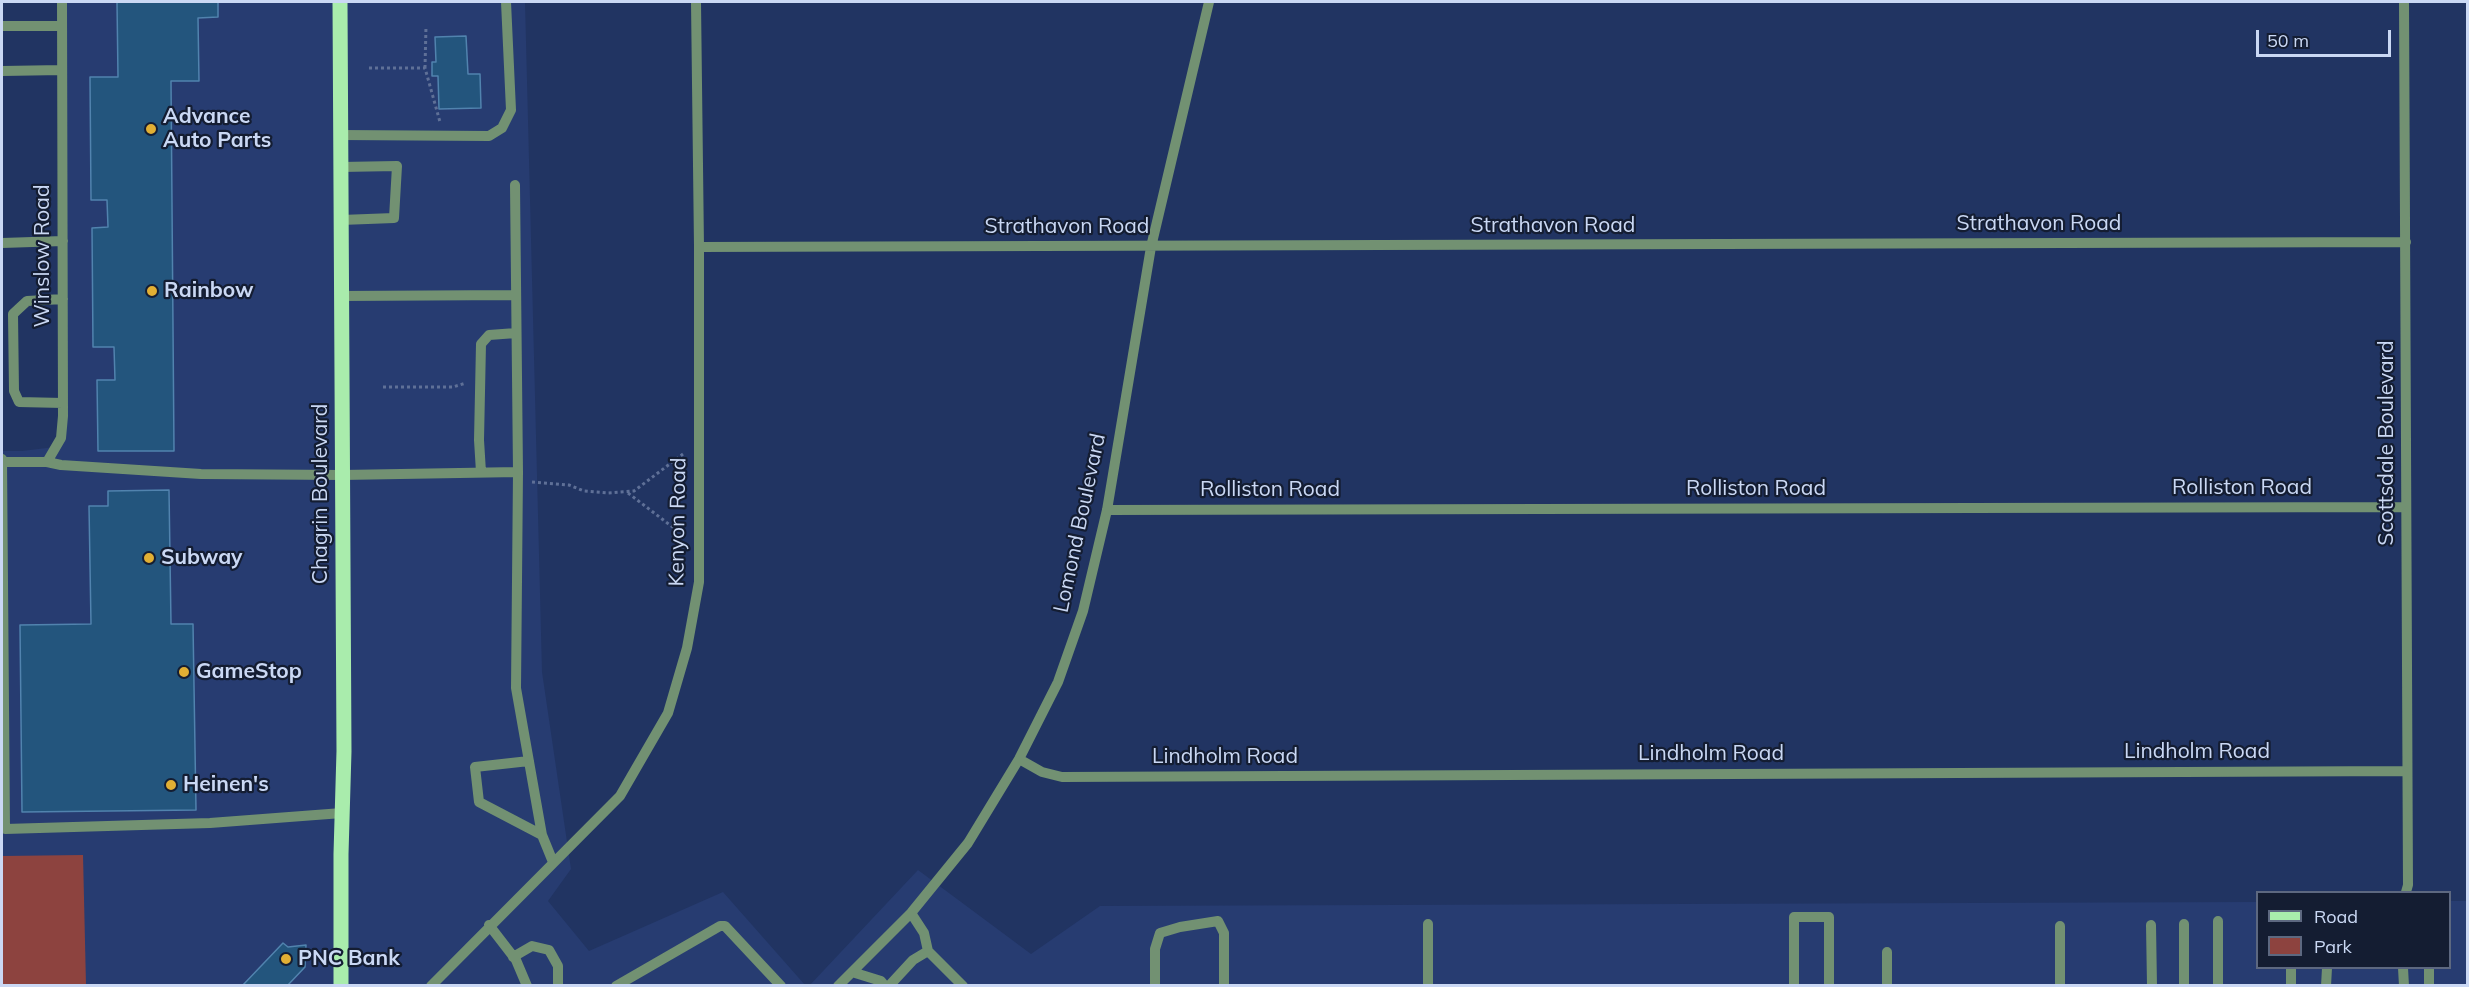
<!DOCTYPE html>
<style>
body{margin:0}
#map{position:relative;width:2469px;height:987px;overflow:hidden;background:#213462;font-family:Mulish,sans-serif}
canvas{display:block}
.frame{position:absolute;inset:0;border:3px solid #cad8f4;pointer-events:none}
.legend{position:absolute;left:2256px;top:891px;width:195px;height:78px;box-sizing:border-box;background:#141d32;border:2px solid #5d6880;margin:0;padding:8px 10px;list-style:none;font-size:18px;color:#cad8f4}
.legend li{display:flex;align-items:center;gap:12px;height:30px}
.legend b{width:30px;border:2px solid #5d6880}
.scale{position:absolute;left:2256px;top:30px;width:135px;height:27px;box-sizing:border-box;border:3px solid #cad8f4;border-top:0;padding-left:8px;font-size:18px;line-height:21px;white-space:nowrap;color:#cad8f4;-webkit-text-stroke:4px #141d32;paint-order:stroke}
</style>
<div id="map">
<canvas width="2469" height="987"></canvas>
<div class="frame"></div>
<ul class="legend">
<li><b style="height:8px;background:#a9ecac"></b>Road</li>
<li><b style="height:16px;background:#8d433f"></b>Park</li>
</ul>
<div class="scale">50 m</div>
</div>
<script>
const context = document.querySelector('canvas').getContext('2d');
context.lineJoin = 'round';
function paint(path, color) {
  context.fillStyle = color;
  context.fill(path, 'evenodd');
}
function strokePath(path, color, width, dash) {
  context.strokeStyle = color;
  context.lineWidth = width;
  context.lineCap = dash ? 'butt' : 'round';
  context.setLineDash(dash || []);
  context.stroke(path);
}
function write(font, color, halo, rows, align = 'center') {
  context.font = font + ' Mulish,sans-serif';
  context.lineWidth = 4.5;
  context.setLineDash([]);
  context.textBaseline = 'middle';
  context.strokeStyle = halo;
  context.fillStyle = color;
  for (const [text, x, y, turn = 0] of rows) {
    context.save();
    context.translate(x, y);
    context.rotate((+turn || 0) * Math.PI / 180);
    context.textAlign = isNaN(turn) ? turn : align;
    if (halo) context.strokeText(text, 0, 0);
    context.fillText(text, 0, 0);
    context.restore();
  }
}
const built = new Path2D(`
 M 62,2 L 525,2 L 542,672 L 571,869 L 548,901 L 589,951 L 723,892 L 805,985 L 2,986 L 2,451 L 22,451 L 55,447 L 61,438 Z
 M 918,870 L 1031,954 L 1100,906 L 2257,902 L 2258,968 L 2450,968 L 2450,901 L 2467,901 L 2467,985 L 809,986 Z`);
const green = new Path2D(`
 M 83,855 L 86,985 L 2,985 L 2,856 Z`);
const building = new Path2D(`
 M 117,2 L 218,2 L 218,17 L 198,18 L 199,81 L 171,81 L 174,451 L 98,451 L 97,380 L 115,380 L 114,347 L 93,347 L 92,228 L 108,227 L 107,200 L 91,200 L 90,77 L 118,77 Z
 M 466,36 L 468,74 L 480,74 L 481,108 L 439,109 L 438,76 L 432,76 L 432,62 L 436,62 L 435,37 Z
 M 169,490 L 171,624 L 193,624 L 196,810 L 22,812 L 20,625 L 91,624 L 89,506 L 108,506 L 108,491 Z
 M 283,943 L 288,947 L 306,945 L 305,967 L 287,986 L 242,986 Z`);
const path = new Path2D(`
 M 369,68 L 425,68 L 440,122
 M 425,68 L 426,26
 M 383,387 L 453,387 L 466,383
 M 532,482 L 569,485 L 584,491 L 608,493 L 634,491 L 683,454
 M 628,493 L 683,535`);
const minor = new Path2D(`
 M 2404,2 L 2408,885 L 2406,892
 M 2,26 L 62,26
 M 2,71 L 62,70
 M 341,135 L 489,136 L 502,128 L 511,110 L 506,2
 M 341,167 L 397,166 L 394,218 L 341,220
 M 2,243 L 63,241
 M 699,247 L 2406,242
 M 341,296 L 516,295
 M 63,299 L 27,301 L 13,314 L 14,391 L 19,402 L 63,403
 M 2,459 L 5,829 L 210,823 L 342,813
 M 2,462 L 47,462 L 61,438 L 63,416 L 62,2
 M 47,462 L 61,465 L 201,474 L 342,475 L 518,472 L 515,185
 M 481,472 L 479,440 L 481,344 L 489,335 L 516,333
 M 518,472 L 516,688 L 542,835 L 553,862
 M 1107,510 L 2406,507
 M 1019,759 L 1042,772 L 1062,777 L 2407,771
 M 529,761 L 475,767 L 479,802 L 542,835
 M 911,913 L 924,933 L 928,951
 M 1428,924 L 1428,986
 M 2184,924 L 2184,986
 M 489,925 L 516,960 L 527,986
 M 2151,925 L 2152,986
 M 1887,952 L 1887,986
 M 513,957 L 532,946 L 549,950 L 558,966 L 558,986
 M 2291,968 L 2291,986
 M 2403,968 L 2404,986
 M 2429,968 L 2429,986
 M 852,972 L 881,981 L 885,986
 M 431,986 L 620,796 L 668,713 L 687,648 L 699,582 L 699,247 L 696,2
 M 616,986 L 720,926 L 725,926 L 781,986
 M 838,986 L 911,913 L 968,843 L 1019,759 L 1058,682 L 1083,611 L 1107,510 L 1151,247 L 1209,2
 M 889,986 L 913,960 L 928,951 L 963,986
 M 1155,986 L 1155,949 L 1160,933 L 1180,927 L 1218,921 L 1224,933 L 1224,986
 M 1794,986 L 1794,917 L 1829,917 L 1829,986
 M 2060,986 L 2060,926
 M 2218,986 L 2218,921
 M 2326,986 L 2327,968`);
const major = new Path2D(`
 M 340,2 L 344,751 L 341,854 L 341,986`);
const markers = [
 [151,129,6,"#e1af34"],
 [152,291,6,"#e1af34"],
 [149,558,6,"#e1af34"],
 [184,672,6,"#e1af34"],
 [171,785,6,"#e1af34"],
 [286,959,6,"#e1af34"]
];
const poiNames = [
 ["Advance",163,117],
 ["Auto Parts",163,141],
 ["Rainbow",164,291],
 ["Subway",161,558],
 ["GameStop",196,672],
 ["Heinen's",183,785],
 ["PNC Bank",298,959]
];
const streetNames = [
 ["Strathavon Road",2039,224],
 ["Strathavon Road",1553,226],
 ["Strathavon Road",1067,227],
 ["Winslow Road",43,256,-90],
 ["Scottsdale Boulevard",2387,443,-90],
 ["Rolliston Road",2242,488],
 ["Rolliston Road",1756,489],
 ["Rolliston Road",1270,490],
 ["Chagrin Boulevard",321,494,-90],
 ["Kenyon Road",678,522,-89],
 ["Lomond Boulevard",1080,523,-78],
 ["Lindholm Road",2197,752],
 ["Lindholm Road",1711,754],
 ["Lindholm Road",1225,757]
];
paint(built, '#273c71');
paint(green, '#8d433f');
paint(building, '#23557d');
strokePath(building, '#5183ae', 1.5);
strokePath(path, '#5f7097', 3, [3, 3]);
strokePath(minor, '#729172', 10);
strokePath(major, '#a9ecac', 15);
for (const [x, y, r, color] of markers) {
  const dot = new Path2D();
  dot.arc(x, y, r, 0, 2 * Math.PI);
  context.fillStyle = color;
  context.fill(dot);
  strokePath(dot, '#141d32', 2);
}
write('bold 21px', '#cad8f4', '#141d32', poiNames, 'left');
write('21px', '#cad8f4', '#141d32', streetNames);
</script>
